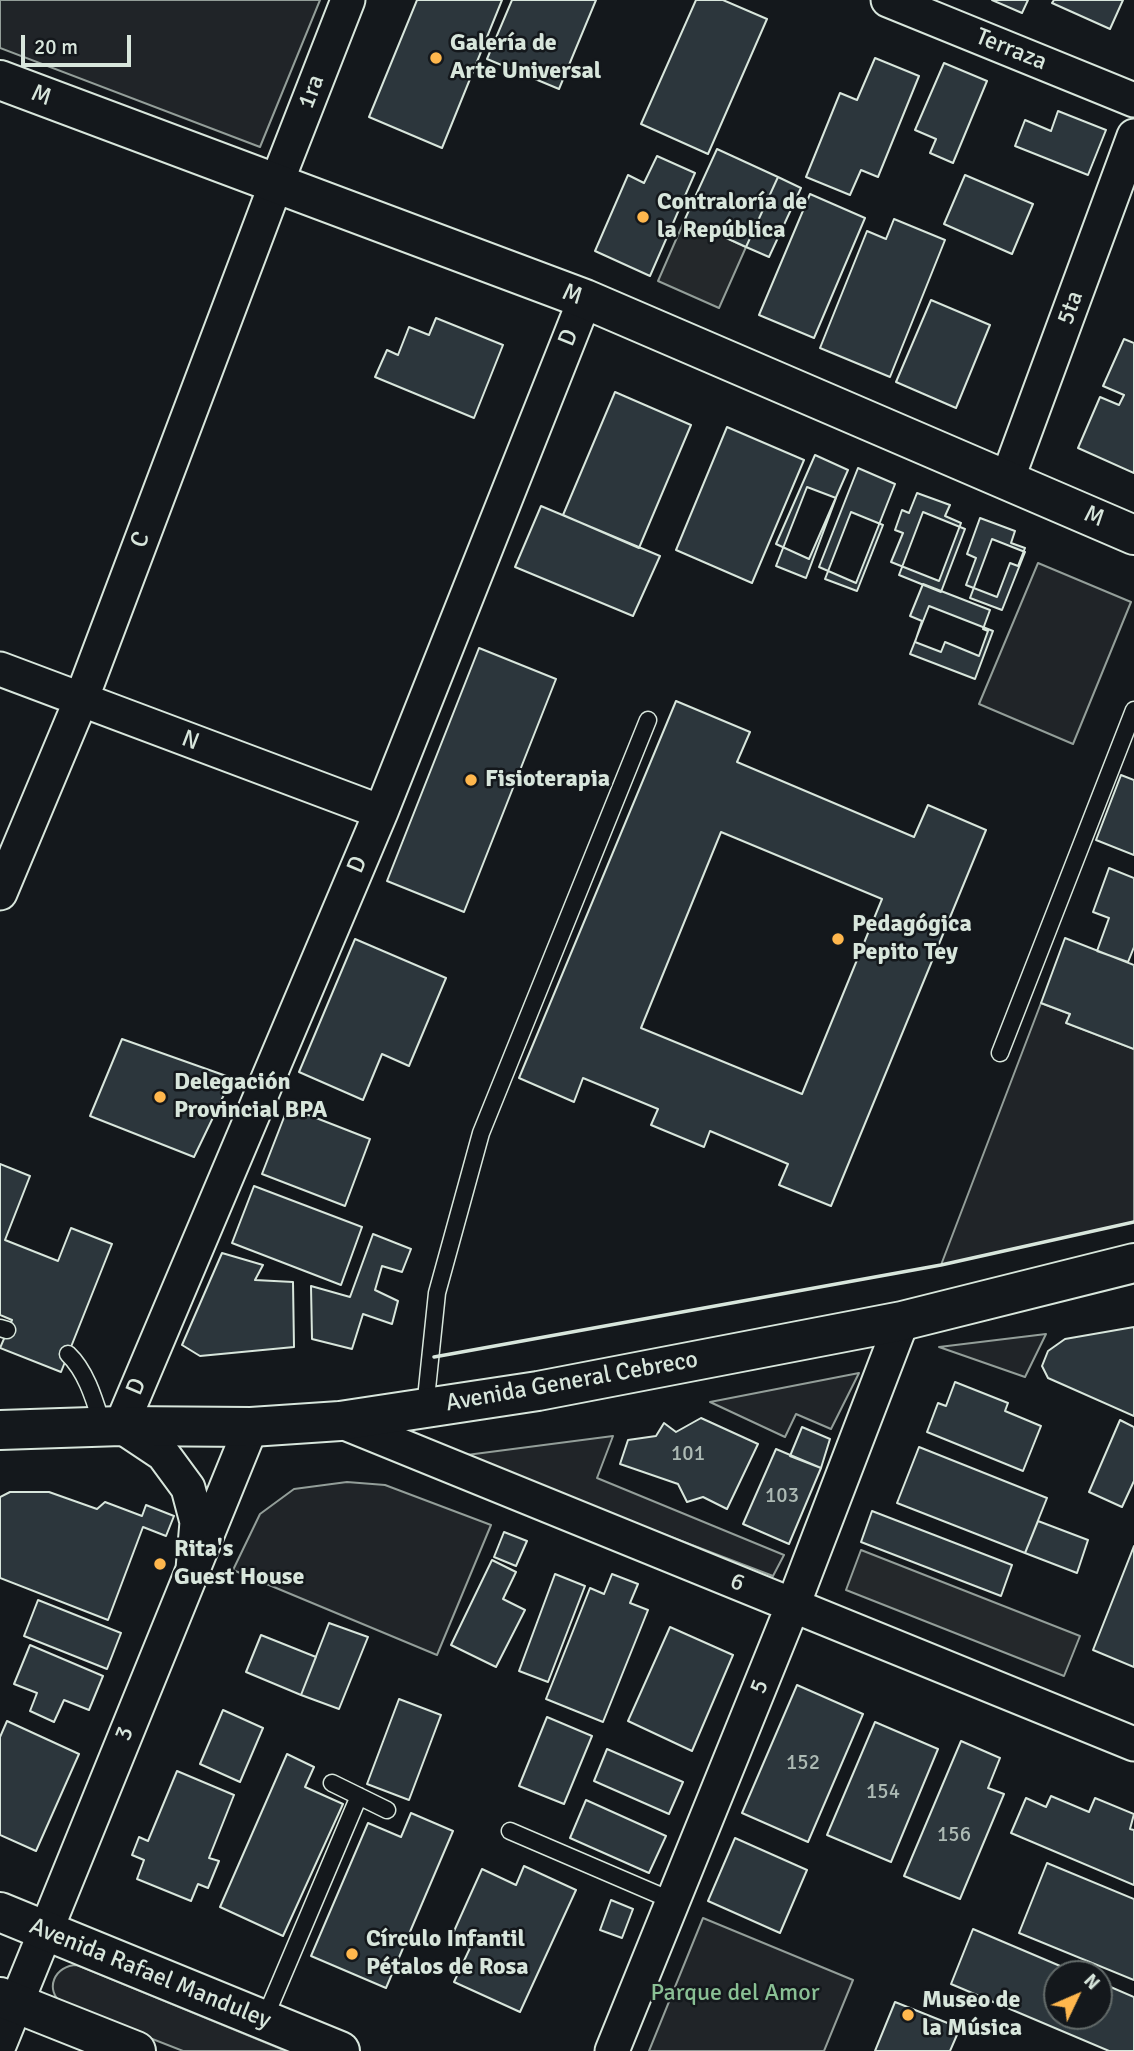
<!DOCTYPE html>
<meta charset="utf-8">
<style>
body{margin:0}
#map{position:relative;width:1134px;height:2051px;overflow:hidden;background:#14181c;font-family:Signika,sans-serif}
canvas{display:block}
.north{position:absolute;left:1043px;top:1960px;width:70px;height:70px;box-sizing:border-box;background:#14181c;border:2px solid #626a69;border-radius:50%;rotate:46deg;font-size:19px;font-weight:700;line-height:28px;text-align:center;color:#d8e6dc}
.north::after{content:'';display:block;margin:auto;width:24px;height:32px;background:#ffb74d;clip-path:polygon(50% 0,100% 100%,50% 72%,0 100%)}
.scale{position:absolute;left:21px;top:35px;width:110px;height:32px;box-sizing:border-box;border:4px solid #d8e6dc;border-top:0;padding-left:9px;font-size:21px;line-height:24px;white-space:nowrap;color:#d8e6dc;-webkit-text-stroke:5px #14181c;paint-order:stroke}
</style>
<div id="map">
<canvas width="1134" height="2051"></canvas>
<div class="north">N</div>
<div class="scale">20 m</div>
</div>
<script>
const context = document.querySelector('canvas').getContext('2d');
context.lineJoin = 'round';
function paint(path, color) {
  context.fillStyle = color;
  context.fill(path, 'evenodd');
}
function strokePath(path, color, width, dash) {
  context.strokeStyle = color;
  context.lineWidth = width;
  context.lineCap = dash ? 'butt' : 'round';
  context.setLineDash(dash || []);
  context.stroke(path);
}
function write(font, color, halo, rows, align = 'center') {
  context.font = font + ' Signika,sans-serif';
  context.lineWidth = 5;
  context.setLineDash([]);
  context.textBaseline = 'middle';
  context.strokeStyle = halo;
  context.fillStyle = color;
  for (const [text, x, y, turn = 0] of rows) {
    context.save();
    context.translate(x, y);
    context.rotate((+turn || 0) * Math.PI / 180);
    context.textAlign = isNaN(turn) ? turn : align;
    if (halo) context.strokeText(text, 0, 0);
    context.fillText(text, 0, 0);
    context.restore();
  }
}
const green = new Path2D(`
 M 0,0 L 320,0 L 260,147 L 0,48 Z
 M 1038,563 L 1131,602 L 1073,744 L 979,704 Z
 M 1041,1003 L 1070,1014 L 1067,1023 L 1134,1049 L 1134,1222 L 941,1265 Z
 M 1046,1334 L 1025,1377 L 939,1347 Z
 M 859,1373 L 831,1429 L 796,1414 L 785,1437 L 710,1402 Z
 M 613,1436 L 597,1478 L 784,1555 L 773,1576 L 459,1456 Z
 M 347,1482 L 385,1485 L 491,1525 L 437,1655 L 233,1570 L 260,1514 L 294,1489 Z
 M 703,1918 L 853,1980 L 824,2051 L 649,2051 Z
 M 77,1965 L 286,2051 L 183,2051 L 63,2004 C 43,1990 55,1965 77,1965 Z`);
const parking = new Path2D(`
 M 685,219 L 746,247 L 719,308 L 658,281 Z
 M 861,1550 L 1080,1636 L 1064,1676 L 846,1590 Z`);
const building = new Path2D(`
 M 417,0 L 502,0 L 442,148 L 369,117 Z
 M 512,0 L 596,0 L 559,89 L 487,59 Z
 M 696,0 L 723,0 L 767,19 L 708,154 L 641,124 Z
 M 992,0 L 1028,0 L 1022,13 Z
 M 1054,0 L 1123,0 L 1110,29 L 1052,3 Z
 M 875,58 L 919,76 L 878,177 L 861,170 L 850,195 L 806,177 L 840,93 L 857,100 Z
 M 944,63 L 987,81 L 953,163 L 930,153 L 936,139 L 915,130 Z
 M 1058,111 L 1106,130 L 1088,175 L 1015,146 L 1025,120 L 1051,131 Z
 M 717,149 L 778,177 L 746,247 L 685,219 Z
 M 657,156 L 695,173 L 650,276 L 595,251 L 628,175 L 644,183 Z
 M 965,175 L 1033,204 L 1012,254 L 944,224 Z
 M 778,177 L 801,188 L 769,257 L 746,247 Z
 M 810,194 L 865,218 L 814,338 L 759,315 Z
 M 894,219 L 945,240 L 890,377 L 820,348 L 867,231 L 886,239 Z
 M 931,300 L 990,325 L 956,408 L 896,382 Z
 M 436,318 L 503,345 L 474,418 L 375,377 L 387,350 L 398,355 L 409,327 L 429,335 Z
 M 1124,339 L 1134,343 L 1134,473 L 1078,448 L 1100,397 L 1119,405 L 1124,395 L 1103,386 Z
 M 615,392 L 691,425 L 639,548 L 563,515 Z
 M 727,427 L 804,460 L 752,583 L 676,550 Z
 M 815,455 L 848,470 L 809,559 L 776,544 Z
 M 858,468 L 895,484 L 856,583 L 819,567 Z
 M 807,487 L 836,498 L 806,578 L 776,566 Z
 M 917,493 L 950,505 L 945,516 L 961,523 L 939,581 L 891,562 L 903,533 L 895,530 L 902,510 L 909,513 Z
 M 541,506 L 660,556 L 633,616 L 515,567 Z
 M 851,512 L 883,525 L 857,591 L 825,579 Z
 M 923,512 L 965,529 L 941,592 L 899,575 Z
 M 980,518 L 1015,531 L 1011,543 L 1025,548 L 1018,566 L 1010,563 L 997,597 L 966,585 L 976,558 L 967,554 Z
 M 992,539 L 1025,552 L 1002,610 L 970,598 Z
 M 923,584 L 990,610 L 983,629 L 988,631 L 979,656 L 945,642 L 941,652 L 915,642 L 922,621 L 910,616 Z
 M 929,606 L 993,631 L 975,679 L 910,654 Z
 M 479,648 L 556,679 L 464,912 L 387,881 Z
 M 676,701 L 750,732 L 737,762 L 914,837 L 928,805 L 986,830 L 831,1206 L 779,1185 L 788,1164 L 710,1131 L 704,1147 L 651,1125 L 658,1109 L 583,1078 L 574,1102 L 519,1078 ZM 721,832 L 882,899 L 802,1094 L 641,1028 Z
 M 1121,775 L 1134,780 L 1134,855 L 1096,840 Z
 M 1109,868 L 1134,878 L 1134,947 L 1128,962 L 1097,951 L 1109,918 L 1093,912 Z
 M 1065,938 L 1134,965 L 1134,1049 L 1066,1023 L 1070,1014 L 1041,1003 Z
 M 355,939 L 446,978 L 409,1066 L 382,1054 L 363,1100 L 299,1072 Z
 M 122,1039 L 232,1078 L 194,1157 L 90,1116 Z
 M 288,1107 L 370,1139 L 345,1206 L 262,1174 Z
 M 0,1164 L 30,1176 L 5,1240 L 58,1261 L 71,1228 L 112,1244 L 61,1372 L 0,1348 L 12,1320 L 0,1315 Z
 M 254,1186 L 362,1227 L 341,1285 L 232,1243 Z
 M 373,1234 L 411,1249 L 402,1272 L 382,1266 L 375,1290 L 398,1301 L 392,1324 L 363,1314 L 352,1349 L 312,1339 L 311,1286 L 350,1297 Z
 M 222,1253 L 263,1265 L 255,1280 L 293,1282 L 294,1347 L 200,1356 L 182,1345 Z
 M 1134,1327 L 1134,1416 L 1048,1378 L 1042,1366 L 1048,1351 L 1065,1339 Z
 M 955,1382 L 1008,1403 L 1005,1411 L 1041,1426 L 1023,1471 L 927,1432 L 938,1403 L 946,1406 Z
 M 701,1418 L 758,1444 L 727,1509 L 703,1497 L 687,1502 L 678,1484 L 620,1464 L 628,1440 L 656,1436 L 664,1423 L 676,1432 Z
 M 1120,1420 L 1134,1427 L 1134,1481 L 1122,1507 L 1089,1492 Z
 M 802,1427 L 830,1439 L 821,1468 L 790,1456 Z
 M 919,1447 L 1047,1498 L 1025,1553 L 897,1503 Z
 M 776,1449 L 821,1468 L 789,1544 L 743,1524 Z
 M 10,1492 L 49,1492 L 97,1509 L 105,1502 L 142,1516 L 146,1505 L 174,1516 L 166,1536 L 143,1527 L 108,1620 L 0,1578 L 0,1497 Z
 M 872,1511 L 1012,1565 L 1001,1596 L 861,1542 Z
 M 1038,1521 L 1088,1540 L 1077,1573 L 1025,1553 Z
 M 504,1532 L 527,1541 L 516,1566 L 494,1557 Z
 M 1134,1546 L 1134,1667 L 1093,1650 Z
 M 492,1560 L 516,1572 L 503,1599 L 525,1610 L 496,1667 L 451,1645 Z
 M 555,1574 L 585,1586 L 548,1682 L 519,1671 Z
 M 612,1574 L 638,1584 L 630,1603 L 648,1610 L 603,1722 L 546,1699 L 590,1588 L 604,1594 Z
 M 38,1600 L 121,1633 L 107,1669 L 24,1636 Z
 M 329,1623 L 368,1637 L 339,1709 L 301,1695 Z
 M 670,1627 L 733,1655 L 692,1751 L 628,1721 Z
 M 261,1635 L 316,1657 L 301,1695 L 246,1672 Z
 M 30,1645 L 103,1676 L 89,1710 L 64,1700 L 54,1722 L 30,1711 L 37,1693 L 14,1684 Z
 M 797,1685 L 863,1714 L 808,1842 L 742,1813 Z
 M 399,1699 L 441,1715 L 409,1800 L 367,1784 Z
 M 223,1710 L 263,1728 L 240,1782 L 200,1764 Z
 M 547,1717 L 592,1736 L 564,1804 L 519,1786 Z
 M 7,1721 L 79,1754 L 36,1851 L 0,1835 L 0,1737 Z
 M 875,1722 L 938,1749 L 891,1862 L 827,1835 Z
 M 961,1741 L 1000,1758 L 988,1788 L 1004,1794 L 960,1899 L 904,1876 Z
 M 607,1749 L 683,1782 L 669,1814 L 594,1781 Z
 M 287,1754 L 314,1767 L 305,1787 L 343,1804 L 283,1936 L 220,1907 Z
 M 177,1771 L 234,1795 L 209,1858 L 219,1861 L 208,1888 L 198,1884 L 191,1901 L 137,1879 L 144,1860 L 132,1855 L 139,1837 L 148,1841 Z
 M 1051,1796 L 1089,1812 L 1095,1798 L 1134,1814 L 1130,1829 L 1134,1830 L 1134,1885 L 1011,1833 L 1026,1798 L 1046,1807 Z
 M 586,1800 L 666,1836 L 649,1873 L 570,1838 Z
 M 411,1813 L 453,1831 L 386,1988 L 311,1956 L 368,1823 L 401,1837 Z
 M 735,1838 L 807,1870 L 780,1933 L 708,1901 Z
 M 1047,1863 L 1134,1899 L 1134,1980 L 1019,1933 Z
 M 524,1866 L 576,1890 L 520,2012 L 454,1982 L 470,1948 L 450,1940 L 482,1869 L 516,1885 Z
 M 611,1900 L 633,1909 L 622,1938 L 600,1930 Z
 M 973,1929 L 1079,1974 L 1057,1974 L 1057,2016 L 1099,2016 L 1099,1982 L 1134,1997 L 1134,2051 L 1109,2051 L 951,1984 Z
 M 895,2002 L 960,2028 L 950,2051 L 875,2051 Z`);
const service = new Path2D(`
 M 1000,1053 L 1134,710
 M 0,1328 L 7,1330
 M 68,1354 C 87,1372 95,1402 103,1427
 M 425,1408 L 437,1293 L 481,1133 L 648,720
 M 332,1783 L 387,1810
 M 510,1831 L 673,1901
 M 264,2020 L 359,1796`);
const minor = new Path2D(`
 M 888,0 L 1134,100
 M 1007,480 L 1134,136
 M 0,669 L 381,812
 M 0,893 L 81,700 L 276,184 L 348,0
 M 340,1421 L 1134,1744
 M 193,1569 L 197,1522 L 188,1488 L 163,1454 L 121,1426 L 381,812 L 585,299
 M 0,2043 L 251,1427
 M 612,2051 L 793,1605 L 902,1321`);
const tertiary = new Path2D(`
 M 0,80 L 585,299 L 1134,535`);
const secondary = new Path2D(`
 M 0,1912 L 340,2051
 M 0,1997 L 136,2051`);
const primary = new Path2D(`
 M 0,1430 L 121,1426 L 251,1427 L 340,1421 L 538,1391 L 902,1321 L 1134,1263`);
const wall = new Path2D(`
 M 434,1357 L 941,1265 L 1134,1222`);
const markers = [
 [436,58,7,"#ffb74d"],
 [643,217,7,"#ffb74d"],
 [471,780,7,"#ffb74d"],
 [838,939,7,"#ffb74d"],
 [160,1097,7,"#ffb74d"],
 [160,1564,7,"#ffb74d"],
 [352,1954,7,"#ffb74d"],
 [908,2015,7,"#ffb74d"]
];
const numberNames = [
 ["101",688,1454],
 ["103",782,1496],
 ["152",803,1763],
 ["154",883,1792],
 ["156",954,1835]
];
const poiNames = [
 ["Galería de",450,44],
 ["Arte Universal",450,72],
 ["Contraloría de",657,203],
 ["la República",657,231],
 ["Fisioterapia",485,780],
 ["Pedagógica",852,925],
 ["Pepito Tey",852,953],
 ["Delegación",174,1083],
 ["Provincial BPA",174,1111],
 ["Rita's",174,1550],
 ["Guest House",174,1578],
 ["Círculo Infantil",366,1940],
 ["Pétalos de Rosa",366,1968],
 ["Museo de",922,2001],
 ["la Música",922,2029]
];
const streetNames = [
 ["Terraza",1011,50,22],
 ["1ra",312,92,-69],
 ["M",41,96,21],
 ["M",572,295,21],
 ["5ta",1071,308,-70],
 ["D",569,338,-68],
 ["M",1094,517,23],
 ["C",141,540,-69],
 ["N",190,741,21],
 ["D",358,865,-67],
 ["Avenida General Cebreco",572,1382,-10],
 ["D",137,1387,-67],
 ["6",737,1583,22],
 ["5",760,1687,-68],
 ["3",125,1734,-68],
 ["Avenida Rafael Manduley",150,1974,22]
];
const parkNames = [
 ["Parque del Amor",735,1994]
];
paint(green, '#202428');
strokePath(green, '#939e99', 2);
paint(parking, '#24282b');
strokePath(parking, '#939e99', 2);
paint(building, '#2c363c');
strokePath(building, '#d8e6dc', 2);
strokePath(service, '#d8e6dc', 19);
strokePath(minor, '#d8e6dc', 37);
strokePath(tertiary, '#d8e6dc', 42);
strokePath(secondary, '#d8e6dc', 42);
strokePath(primary, '#d8e6dc', 42);
strokePath(service, '#14181c', 16);
strokePath(minor, '#14181c', 33);
strokePath(tertiary, '#14181c', 38);
strokePath(secondary, '#14181c', 38);
strokePath(primary, '#14181c', 38);
strokePath(wall, '#d8e6dc', 3.5);
for (const [x, y, r, color] of markers) {
  const dot = new Path2D();
  dot.arc(x, y, r, 0, 2 * Math.PI);
  context.fillStyle = color;
  context.fill(dot);
  strokePath(dot, '#14181c', 2.5);
}
write('21px', '#adbab4', null, numberNames);
write('bold 24px', '#d8e6dc', '#14181c', poiNames, 'left');
write('24px', '#d8e6dc', '#14181c', streetNames);
write('24px', '#8ac095', '#14181c', parkNames);
</script>
